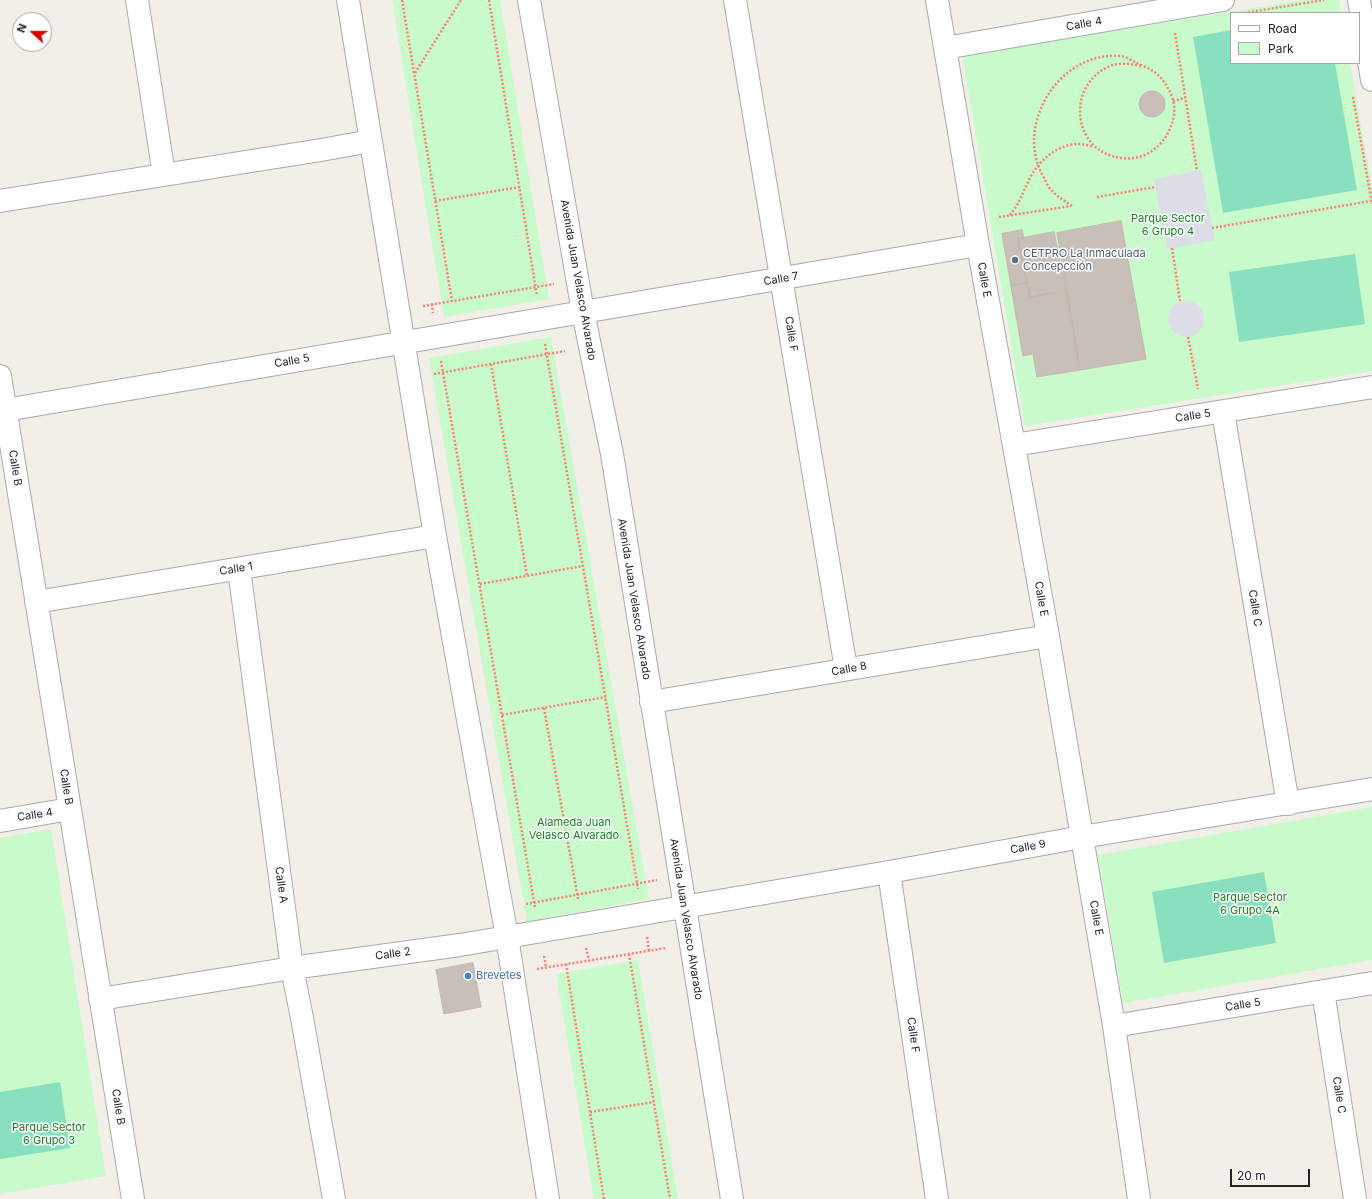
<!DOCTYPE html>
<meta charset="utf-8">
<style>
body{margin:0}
#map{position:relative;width:1372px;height:1199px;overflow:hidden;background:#f2efe9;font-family:Inter,sans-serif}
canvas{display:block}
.legend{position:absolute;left:1230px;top:12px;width:130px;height:52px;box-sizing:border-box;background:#fff;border:1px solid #a7a7a7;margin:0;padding:5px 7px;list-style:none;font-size:12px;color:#222}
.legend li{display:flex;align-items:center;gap:8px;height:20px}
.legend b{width:20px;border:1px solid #a7a7a7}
.north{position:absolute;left:12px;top:12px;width:40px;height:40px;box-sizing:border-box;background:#fff;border:1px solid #a7a7a7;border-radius:50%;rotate:291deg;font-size:11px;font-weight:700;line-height:16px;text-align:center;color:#222}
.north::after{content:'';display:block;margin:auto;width:14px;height:18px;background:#d40000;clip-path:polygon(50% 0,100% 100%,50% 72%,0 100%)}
.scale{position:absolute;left:1230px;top:1169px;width:80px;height:18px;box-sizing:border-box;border:2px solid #222;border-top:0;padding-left:5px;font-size:12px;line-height:14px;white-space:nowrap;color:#222;-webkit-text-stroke:3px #fff;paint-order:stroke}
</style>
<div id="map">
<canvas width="1372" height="1199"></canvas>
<ul class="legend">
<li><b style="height:5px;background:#fff"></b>Road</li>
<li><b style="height:11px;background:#c8facc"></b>Park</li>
</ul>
<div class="north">N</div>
<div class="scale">20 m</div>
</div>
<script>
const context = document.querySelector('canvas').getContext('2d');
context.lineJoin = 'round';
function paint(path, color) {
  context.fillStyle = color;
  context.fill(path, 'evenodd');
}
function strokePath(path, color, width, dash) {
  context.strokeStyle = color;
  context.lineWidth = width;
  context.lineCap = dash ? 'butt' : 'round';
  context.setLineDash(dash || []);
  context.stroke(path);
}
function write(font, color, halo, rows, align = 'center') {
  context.font = font + ' Inter,sans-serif';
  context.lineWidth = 3;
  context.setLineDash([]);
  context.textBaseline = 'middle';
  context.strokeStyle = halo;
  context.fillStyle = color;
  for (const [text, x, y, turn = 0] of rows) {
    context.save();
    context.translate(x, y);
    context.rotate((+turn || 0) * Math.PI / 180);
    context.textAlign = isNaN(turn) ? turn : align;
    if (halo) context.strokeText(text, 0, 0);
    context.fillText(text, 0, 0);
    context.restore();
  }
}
const park = new Path2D(`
 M 392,0 L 500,0 L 549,299 L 444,317 Z
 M 1303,0 L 1339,0 L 1341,13 L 1231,13 L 1231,63 L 1350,63 L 1372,187 L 1372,371 L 1025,426 L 962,55 Z
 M 551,337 L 649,899 L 527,922 L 429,358 Z
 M 1372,807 L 1372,960 L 1123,1003 L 1098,855 Z
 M 51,829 L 106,1176 L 0,1194 L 0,838 Z
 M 638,960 L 678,1199 L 594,1199 L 556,974 Z`);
const pitch = new Path2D(`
 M 1231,30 L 1231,63 L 1335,63 L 1357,190 L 1223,213 L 1193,37 Z
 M 1355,254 L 1365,324 L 1239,342 L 1229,272 Z
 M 1264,872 L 1276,943 L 1164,963 L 1152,892 Z
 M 60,1082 L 70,1148 L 0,1159 L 0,1092 Z`);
const plaza = new Path2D(`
 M 1201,170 L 1215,240 L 1167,249 L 1154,179 Z
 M1168 319a18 18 0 1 1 36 0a18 18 0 1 1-36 0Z`);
const building = new Path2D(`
 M1139 104a13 13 0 1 1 26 0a13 13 0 1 1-26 0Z
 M 1121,221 L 1146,359 L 1080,370 L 1057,233 Z
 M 1022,230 L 1024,238 L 1018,239 L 1027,283 L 1011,286 L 1002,234 Z
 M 1054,232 L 1066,290 L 1030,297 L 1018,239 Z
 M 1027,283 L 1030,297 L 1067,291 L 1080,370 L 1037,377 L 1033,354 L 1023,356 L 1011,286 Z
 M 473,963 L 481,1007 L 444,1014 L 436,970 Z`);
const path = new Path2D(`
 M 402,0 L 452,301
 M 489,0 L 537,296
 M 1244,13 L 1324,0
 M 1175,33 L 1197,171
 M 415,73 L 461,0
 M 1353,97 L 1372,204
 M 1173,101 L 1185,98
 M 1097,197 L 1155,187
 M 435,201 L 520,187
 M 1072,206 C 1065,201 1058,197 1052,191 C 1048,188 1046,181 1043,176 C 1014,124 1060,51 1120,56 C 1126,56 1132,61 1137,63 C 1145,67 1154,70 1160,77 C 1169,87 1176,101 1174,115 C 1170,140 1149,162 1122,158 C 1072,153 1065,85 1110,66 C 1120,62 1132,64 1142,66
 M 1010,215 C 1019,204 1023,192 1029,180 C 1038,161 1057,144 1079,144 C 1084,144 1089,146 1094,146
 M 999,217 L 1071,206
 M 1212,228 L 1371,201
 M 1172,248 L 1180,301
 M 432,304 L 433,313
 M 423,306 L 554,284
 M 1188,337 L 1198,389
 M 545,344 L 638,889
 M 441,361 L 535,908
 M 491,364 L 527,576
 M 434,374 L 565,351
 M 480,584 L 583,566
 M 544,708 L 578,899
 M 502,715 L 606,697
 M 526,904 L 657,880
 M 647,937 L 649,951
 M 586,948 L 589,961
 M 629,954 L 670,1199
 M 544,956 L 546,967
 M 566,964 L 604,1199
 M 537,969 L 666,948
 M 590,1112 L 654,1102`);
const minor = new Path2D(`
 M 137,0 L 164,175
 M 348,0 L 435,536 L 507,937 L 548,1199
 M 529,0 L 583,312 L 612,454 L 732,1199
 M 735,0 L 846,669
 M 937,0 L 978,245 L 1048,636 L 1114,1026 L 1139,1199
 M 1359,0 L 1372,80
 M 945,48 L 1223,0
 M 0,201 L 321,150 L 371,141
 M 0,376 L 133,1199
 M 0,411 L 978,245
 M 1223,412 L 1288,804
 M 1014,445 L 1372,387
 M 239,569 L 292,968 L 302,1018 L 334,1199
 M 36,602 L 435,536
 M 651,702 L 1048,636
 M 0,821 L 70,809
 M 889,872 L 937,1199
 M 1323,991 L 1355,1199
 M 100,999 L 292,968 L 460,945 L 889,872 L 1082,837 L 1372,789
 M 1114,1026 L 1372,983`);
const markers = [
 [1015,260,4,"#5c6f8a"],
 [468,976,4,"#3f7fe0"]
];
const streetNames = [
 ["Calle 4",1084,24,-10],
 ["Calle 7",781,279,-10],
 ["Avenida Juan Velasco Alvarado",578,280,80],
 ["Calle E",984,280,80],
 ["Calle F",791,334,81],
 ["Calle 5",292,361,-10],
 ["Calle 5",1193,416,-9],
 ["Calle B",15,468,81],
 ["Calle 1",236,569,-9],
 ["Avenida Juan Velasco Alvarado",634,599,81],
 ["Calle E",1041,599,80],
 ["Calle C",1255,608,81],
 ["Calle 8",849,669,-10],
 ["Calle B",66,787,81],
 ["Calle 4",35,815,-9],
 ["Calle 9",1028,847,-10],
 ["Calle A",281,885,82],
 ["Calle E",1096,918,80],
 ["Avenida Juan Velasco Alvarado",686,919,81],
 ["Calle 2",393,954,-8],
 ["Calle 5",1243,1005,-9],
 ["Calle F",913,1035,82],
 ["Calle C",1339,1095,81],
 ["Calle B",118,1107,81]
];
const parkNames = [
 ["Parque Sector",1168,219],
 ["6 Grupo 4",1168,232],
 ["Alameda Juan",574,823],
 ["Velasco Alvarado",574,836],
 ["Parque Sector",1250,898],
 ["6 Grupo 4A",1250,911],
 ["Parque Sector",49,1128],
 ["6 Grupo 3",49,1141]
];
const serviceNames = [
 ["CETPRO La Inmaculada",1023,254],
 ["Concepcción",1023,267]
];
const shopNames = [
 ["Brevetes",476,976]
];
paint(park, '#c8facc');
paint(pitch, '#88e0be');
paint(plaza, '#dddde8');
paint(building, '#c7bfb8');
strokePath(building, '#c4b6ab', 1);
strokePath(minor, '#a9a9a9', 24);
strokePath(path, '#fa8072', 2.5, [2, 2]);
strokePath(minor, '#fff', 22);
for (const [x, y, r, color] of markers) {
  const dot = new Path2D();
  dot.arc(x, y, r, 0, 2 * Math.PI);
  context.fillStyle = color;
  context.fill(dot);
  strokePath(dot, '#fff', 1.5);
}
write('11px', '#222', '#fff', streetNames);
write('11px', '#0c8416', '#fff', parkNames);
write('11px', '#4e5e75', '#fff', serviceNames, 'left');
write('11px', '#366cbe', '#fff', shopNames, 'left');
</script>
